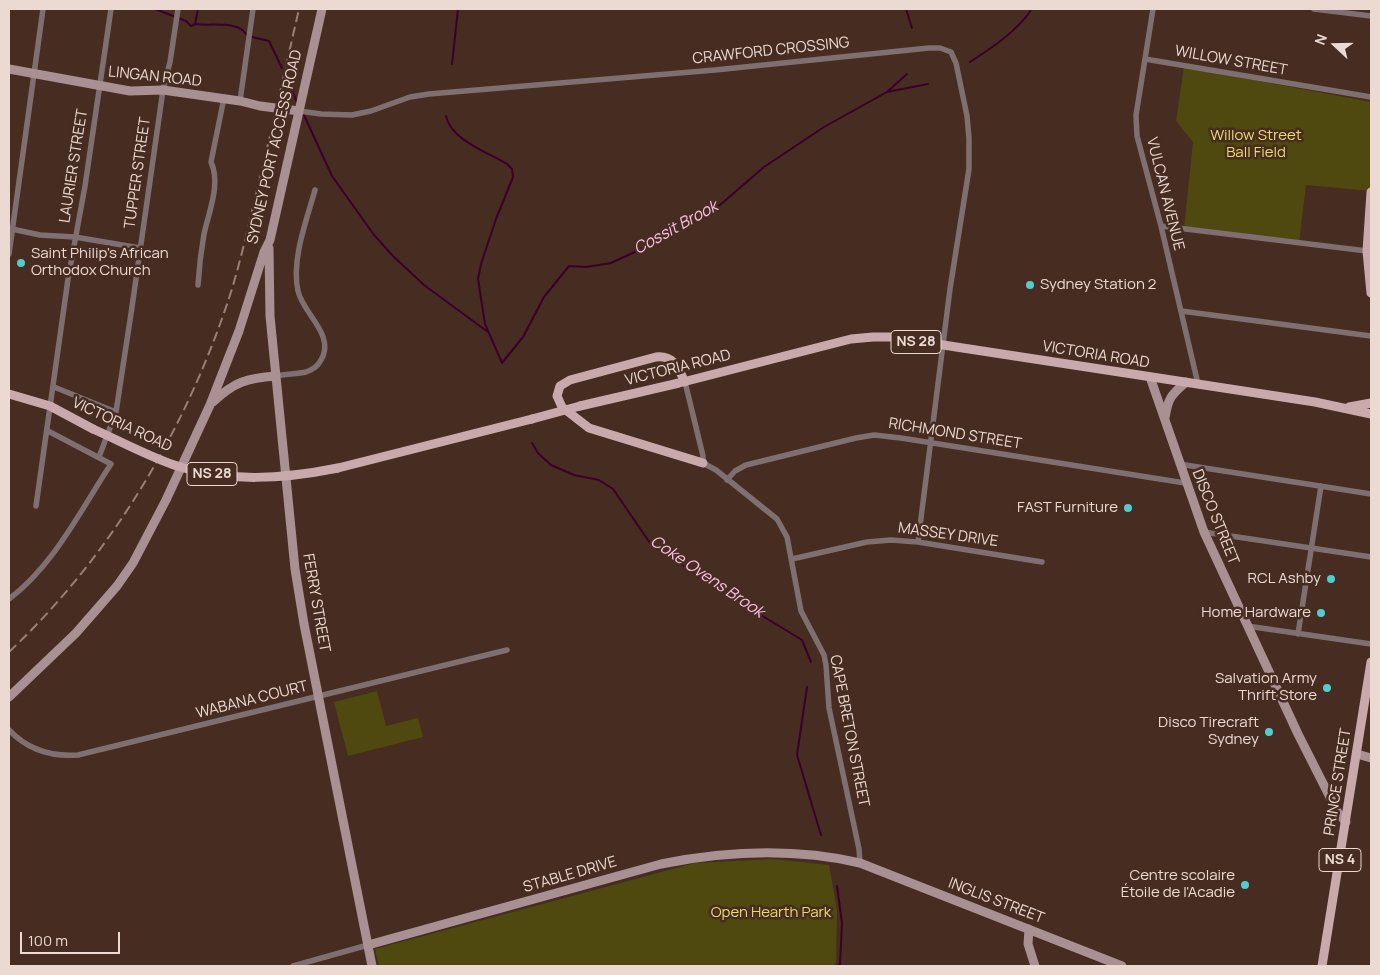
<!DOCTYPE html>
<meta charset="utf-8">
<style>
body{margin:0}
#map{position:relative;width:1380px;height:975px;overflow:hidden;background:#472c21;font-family:Manrope,sans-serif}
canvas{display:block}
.frame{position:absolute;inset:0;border:10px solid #ebd9d2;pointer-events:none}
.north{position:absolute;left:1310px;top:20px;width:50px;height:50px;-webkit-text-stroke:4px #472c21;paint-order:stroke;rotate:291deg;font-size:14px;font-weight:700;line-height:20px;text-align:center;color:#ebd9d2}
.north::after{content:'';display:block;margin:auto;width:18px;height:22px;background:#ebd9d2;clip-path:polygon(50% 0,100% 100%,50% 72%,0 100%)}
.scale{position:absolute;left:20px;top:932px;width:100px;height:22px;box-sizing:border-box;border:2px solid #ebd9d2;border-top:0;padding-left:6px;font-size:15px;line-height:18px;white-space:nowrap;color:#ebd9d2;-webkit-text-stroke:4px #472c21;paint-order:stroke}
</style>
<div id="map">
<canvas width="1380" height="975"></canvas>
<div class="frame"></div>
<div class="north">N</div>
<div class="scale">100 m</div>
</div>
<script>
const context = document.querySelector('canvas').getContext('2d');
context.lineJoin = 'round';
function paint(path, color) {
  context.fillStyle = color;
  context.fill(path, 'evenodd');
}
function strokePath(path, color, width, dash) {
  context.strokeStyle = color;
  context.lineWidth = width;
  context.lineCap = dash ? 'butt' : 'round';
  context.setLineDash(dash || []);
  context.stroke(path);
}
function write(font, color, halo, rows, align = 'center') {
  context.font = font + ' Manrope,sans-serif';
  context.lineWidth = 5;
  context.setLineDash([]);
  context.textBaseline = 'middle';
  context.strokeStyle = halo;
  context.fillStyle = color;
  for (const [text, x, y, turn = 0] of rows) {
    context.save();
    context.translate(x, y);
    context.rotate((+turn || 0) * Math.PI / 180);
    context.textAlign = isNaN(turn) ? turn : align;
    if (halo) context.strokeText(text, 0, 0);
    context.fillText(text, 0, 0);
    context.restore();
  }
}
const green = new Path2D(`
 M 1184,67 L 1371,102 L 1371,191 L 1306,185 L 1299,243 L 1184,229 L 1193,142 L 1176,121 Z
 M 377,691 L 386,726 L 418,718 L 423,737 L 348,756 L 334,702 Z
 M 773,859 L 829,865 L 837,910 L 836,962 L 833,966 L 379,966 L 375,949 L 695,863 Z`);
const stream = new Path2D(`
 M 155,9 L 186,21 L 191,26 L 195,24 L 198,9
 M 906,9 L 912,28
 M 195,24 C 209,26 228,22 241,29 C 244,31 245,33 247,35
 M 252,37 L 269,41 L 282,68
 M 970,62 C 993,47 1016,32 1032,9
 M 452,64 L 458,9
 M 287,79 L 297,102
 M 888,91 L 907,74
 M 303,113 L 332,176 L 374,235 L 393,256 L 424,285 L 488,332
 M 446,116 C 451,140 487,152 507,164 L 512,169 L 513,177 L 496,219 L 481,264 L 478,279 L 485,324 L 502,363 L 523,337 L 544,297 L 569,266 L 586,267 L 611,263 L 665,238 L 713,211 L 764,167 L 824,127 L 887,92 L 928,84
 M 532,443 L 538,453 L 551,465 L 574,475 L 599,480 L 613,489 L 650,543 L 710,584 L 802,640 L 811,662
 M 807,687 L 797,755 L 821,835
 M 837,886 L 842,923 L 840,964 L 838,966`);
const street = new Path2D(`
 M 1153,9 L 1136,115 L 1137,136 L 1161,226 L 1198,384
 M 1314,9 L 1371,16
 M 1145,59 L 1371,97
 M 240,101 L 253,9
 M 299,111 L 321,114 L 352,115 L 371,111 L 410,97 L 429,94 L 715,70 L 929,48 L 940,48 L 951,52 L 956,63 L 967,116 L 969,138 L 969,169 L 950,289 L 918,542
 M 1161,226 L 1367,251
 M 12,229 L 40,235 L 75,237 L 140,248
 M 9,254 L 43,9
 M 198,285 C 199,268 201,251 204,234 C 209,211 221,184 211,162 L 224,98
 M 1181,311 L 1371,336
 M 276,376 C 285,374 297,374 306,372 C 312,370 318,366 321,360 C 336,335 303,314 298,291 C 291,260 307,219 315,190
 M 685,382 L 703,456 L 703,463 L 716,470 L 777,519 L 787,537 L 801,611 L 824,655 L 826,665 L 829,708 L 859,849 L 860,863
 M 54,387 L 116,412
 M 99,457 L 116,412 L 132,307 L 163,90 L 170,62 L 178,9
 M 1179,464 L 1371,494
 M 727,480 L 735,471 L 746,465 L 856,438 L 874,435 L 901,438 L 1185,483
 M 36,506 L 68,279 L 85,186 L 111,9
 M 1204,532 L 1371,557
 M 792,559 L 867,542 L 891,540 L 918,542 L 1042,562
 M 9,599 C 54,565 80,511 111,464 L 48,431
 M 1247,626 L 1371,644
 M 1298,634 L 1321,486
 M 9,730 C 28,750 51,757 78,755 L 507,650
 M 293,966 L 368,945`);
const secondary = new Path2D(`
 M 9,69 L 130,91 L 163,90 L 240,101 L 260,106 L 299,111
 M 269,248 L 270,316 L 295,569 L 304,624 L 372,966
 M 1150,377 L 1204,532 L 1298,734 L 1338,813 L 1346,822
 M 213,402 C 234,382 247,378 276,376
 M 1165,418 C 1168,398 1171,395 1186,382
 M 9,697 L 76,633 L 117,586 L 133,563 L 166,500 L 210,405 L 239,331 L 264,252 L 270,240 L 322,9
 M 1357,754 L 1371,758
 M 1029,929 L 1028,944 L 1035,966
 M 368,945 L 661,864 C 726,851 795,848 860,863 L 1122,966`);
const primary = new Path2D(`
 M 1371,192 L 1367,251 L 1371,293
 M 685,382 C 678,368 674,355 656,357 L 570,380 L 560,386 L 557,396 L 562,407 L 589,428 L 703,463
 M 9,394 L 50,406 L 93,429
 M 580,406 L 679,383 L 851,339 L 873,337 L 891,337 L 1315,402 L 1371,414
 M 1349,407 L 1371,403
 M 338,468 L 532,419
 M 1322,966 L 1371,662`);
const rail = new Path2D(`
 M 9,652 C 112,555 188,426 231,292 C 242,256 250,219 259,182 C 273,124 286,66 299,9`);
const primaryBridge = new Path2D(`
 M 532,419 L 580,406
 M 93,429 C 120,441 146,455 174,465 C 228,483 283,479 338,468`);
const markers = [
 [21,263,5,"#52cdcd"],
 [1030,285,5,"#52cdcd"],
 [1128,508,5,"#52cdcd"],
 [1331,579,5,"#52cdcd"],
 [1321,613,5,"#52cdcd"],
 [1327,688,5,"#52cdcd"],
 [1269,732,5,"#52cdcd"],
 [1245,885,5,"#52cdcd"]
];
const shields = [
 [916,342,50],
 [212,474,50],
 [1340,860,42]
];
const shieldNames = [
 ["NS 28",916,342],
 ["NS 28",212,474],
 ["NS 4",1340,860]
];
const streetNames = [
 ["CRAWFORD CROSSING",771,51,-6],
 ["WILLOW STREET",1231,61,10],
 ["LINGAN ROAD",155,77,6],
 ["SYDNEY PORT ACCESS ROAD",275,147,-77],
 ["LAURIER STREET",74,166,-81],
 ["TUPPER STREET",138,173,-82],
 ["VULCAN AVENUE",1165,194,76],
 ["VICTORIA ROAD",1096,355,9],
 ["VICTORIA ROAD",678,368,-14],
 ["VICTORIA ROAD",122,425,25],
 ["RICHMOND STREET",955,434,9],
 ["DISCO STREET",1215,517,68],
 ["MASSEY DRIVE",948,535,8],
 ["FERRY STREET",316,603,80],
 ["WABANA COURT",252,700,-14],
 ["CAPE BRETON STREET",849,731,79],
 ["PRINCE STREET",1338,782,-81],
 ["STABLE DRIVE",570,875,-16],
 ["INGLIS STREET",996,901,21]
];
const parkNames = [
 ["Willow Street",1256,136],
 ["Ball Field",1256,153],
 ["Open Hearth Park",771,913]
];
const poiNames = [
 ["Saint Philip's African",31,254,"left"],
 ["Orthodox Church",31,271,"left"],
 ["Sydney Station 2",1040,285,"left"],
 ["FAST Furniture",1118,508],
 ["RCL Ashby",1321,579],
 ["Home Hardware",1311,613],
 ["Salvation Army",1317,679],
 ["Thrift Store",1317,696],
 ["Disco Tirecraft",1259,723],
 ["Sydney",1259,740],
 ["Centre scolaire",1235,876],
 ["Étoile de l'Acadie",1235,893]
];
const waterNames = [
 ["Cossit Brook",676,228,-29],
 ["Coke Ovens Brook",707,577,34]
];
paint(green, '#4f490f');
strokePath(stream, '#3a002b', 2);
strokePath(street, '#7f6f70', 5.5);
strokePath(secondary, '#a99092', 9);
strokePath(primary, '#caa9ac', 9);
strokePath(rail, '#968077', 2, [10, 5]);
strokePath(primaryBridge, '#caa9ac', 9);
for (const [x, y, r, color] of markers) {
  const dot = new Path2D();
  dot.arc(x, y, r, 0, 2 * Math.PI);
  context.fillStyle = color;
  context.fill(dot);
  strokePath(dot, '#472c21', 2);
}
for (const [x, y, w] of shields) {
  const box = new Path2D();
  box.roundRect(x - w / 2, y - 11.5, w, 23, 4);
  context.fillStyle = '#472c21';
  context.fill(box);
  strokePath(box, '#ebd9d2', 1);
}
write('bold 14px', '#ebd9d2', null, shieldNames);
write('15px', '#ebd9d2', '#472c21', streetNames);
write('15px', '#e7dc6a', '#472c21', parkNames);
write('15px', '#ebd9d2', '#472c21', poiNames, 'right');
write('italic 16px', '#fbc0e4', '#472c21', waterNames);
</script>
